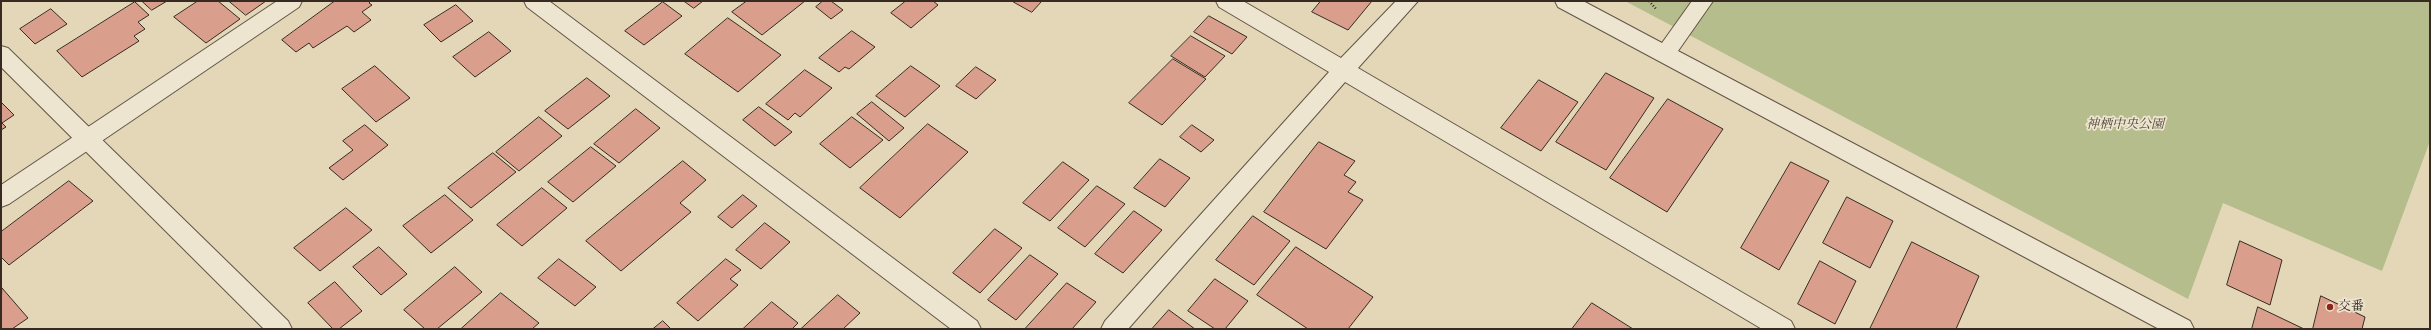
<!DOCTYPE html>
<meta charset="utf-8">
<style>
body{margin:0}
#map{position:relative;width:2431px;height:330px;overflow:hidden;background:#e3d7b7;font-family:"Gentium Book Plus",serif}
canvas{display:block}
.frame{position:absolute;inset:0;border:2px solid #372a22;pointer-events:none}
</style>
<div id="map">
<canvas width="2431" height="330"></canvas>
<div class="frame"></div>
</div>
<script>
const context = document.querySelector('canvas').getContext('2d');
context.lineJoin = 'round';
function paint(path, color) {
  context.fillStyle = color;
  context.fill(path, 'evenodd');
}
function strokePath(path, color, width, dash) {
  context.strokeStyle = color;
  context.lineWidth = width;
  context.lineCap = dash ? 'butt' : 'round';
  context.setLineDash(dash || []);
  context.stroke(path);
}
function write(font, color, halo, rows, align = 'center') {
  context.font = font + ' "Gentium Book Plus","Noto Serif JP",serif';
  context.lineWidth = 3.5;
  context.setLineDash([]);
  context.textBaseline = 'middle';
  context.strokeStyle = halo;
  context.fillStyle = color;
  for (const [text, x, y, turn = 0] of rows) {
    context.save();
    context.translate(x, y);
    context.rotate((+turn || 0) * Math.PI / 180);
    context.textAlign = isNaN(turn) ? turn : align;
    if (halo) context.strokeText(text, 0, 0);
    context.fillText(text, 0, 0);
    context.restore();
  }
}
const green = new Path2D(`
 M 1625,1 L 2430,1 L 2430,141 L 2382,271 L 2223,203 L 2188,299 Z`);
const building = new Path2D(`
 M 142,1 L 167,1 L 152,10 Z
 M 198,1 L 218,1 L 240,19 L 206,43 L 174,17 Z
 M 229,1 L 266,1 L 246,15 Z
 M 335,1 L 371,1 L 369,3 L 372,5 L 362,12 L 371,20 L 354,32 L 347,26 L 313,48 L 309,43 L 296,52 L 282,40 Z
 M 684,1 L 703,1 L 694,8 Z
 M 747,1 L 805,1 L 762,35 L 732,12 Z
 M 823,1 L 831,1 L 843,10 L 831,19 L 816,7 Z
 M 906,1 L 933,1 L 938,5 L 911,28 L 891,13 Z
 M 1012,1 L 1042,1 L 1032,12 Z
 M 1321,1 L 1372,1 L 1348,30 L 1312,12 Z
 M 135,2 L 149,15 L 138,22 L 145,29 L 134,36 L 139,41 L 82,77 L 57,51 Z
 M 663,2 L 682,16 L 644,45 L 625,31 Z
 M 456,5 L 473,21 L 441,42 L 424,25 Z
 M 51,9 L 67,24 L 35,44 L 20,29 Z
 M 1209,16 L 1247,37 L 1232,54 L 1194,32 Z
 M 728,18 L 781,55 L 738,92 L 685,54 Z
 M 852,31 L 875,47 L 849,69 L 845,67 L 839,72 L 819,58 Z
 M 489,32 L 511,51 L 475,77 L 453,57 Z
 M 1191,36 L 1225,56 L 1205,77 L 1171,56 Z
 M 1173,59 L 1206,79 L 1162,125 L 1129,103 Z
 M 375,66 L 410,98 L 376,122 L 342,89 Z
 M 911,66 L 940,86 L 905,117 L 876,96 Z
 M 976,67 L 996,80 L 976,99 L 956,86 Z
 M 805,70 L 832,88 L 800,117 L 795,113 L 788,120 L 766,104 Z
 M 1606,73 L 1654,98 L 1606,170 L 1556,142 Z
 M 587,78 L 610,96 L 568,129 L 545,111 Z
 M 1539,80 L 1578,102 L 1541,151 L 1501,128 Z
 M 1668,99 L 1723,129 L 1667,212 L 1610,178 Z
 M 1,102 L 14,115 L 2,123 L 6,127 L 1,130 Z
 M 872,102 L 904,128 L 889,141 L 857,114 Z
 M 759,107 L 792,132 L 775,146 L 743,120 Z
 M 636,109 L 660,128 L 619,163 L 594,144 Z
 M 539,117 L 562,136 L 519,171 L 496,152 Z
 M 852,117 L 883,140 L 850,168 L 820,144 Z
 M 928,124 L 968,152 L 900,218 L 860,188 Z
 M 365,125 L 388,145 L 343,180 L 329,168 L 353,150 L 343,141 Z
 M 1192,125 L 1214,140 L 1201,152 L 1180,137 Z
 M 1319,142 L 1355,161 L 1344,175 L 1356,182 L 1348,192 L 1363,200 L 1326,249 L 1264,212 Z
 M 591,147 L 616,166 L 573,202 L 548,182 Z
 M 493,153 L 516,172 L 471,208 L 448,188 Z
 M 1160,159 L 1190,178 L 1165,207 L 1134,188 Z
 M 683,161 L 706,180 L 680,203 L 691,212 L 621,271 L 586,241 Z
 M 1063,162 L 1089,180 L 1050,221 L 1023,203 Z
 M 1791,162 L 1829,181 L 1779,270 L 1741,248 Z
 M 69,181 L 93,201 L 9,265 L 1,257 L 1,232 Z
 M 1097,186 L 1125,204 L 1085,247 L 1058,228 Z
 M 542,188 L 567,208 L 522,246 L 497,225 Z
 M 445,195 L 473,220 L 431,253 L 403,226 Z
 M 743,195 L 757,206 L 732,228 L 718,217 Z
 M 1847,197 L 1893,221 L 1870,268 L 1823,243 Z
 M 346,208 L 372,230 L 320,271 L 294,248 Z
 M 1134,211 L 1162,230 L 1123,273 L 1095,254 Z
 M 1253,216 L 1290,241 L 1254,285 L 1216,260 Z
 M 765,223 L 790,242 L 761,269 L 736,250 Z
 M 995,229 L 1022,248 L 980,293 L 953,273 Z
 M 2240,241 L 2282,260 L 2270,305 L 2227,285 Z
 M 1912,242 L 1979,276 L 1956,329 L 1870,329 Z
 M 379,247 L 407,274 L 381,295 L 353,267 Z
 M 1296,247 L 1373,297 L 1348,329 L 1308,329 L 1257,295 Z
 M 1030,255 L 1058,274 L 1016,320 L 988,300 Z
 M 559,259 L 596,287 L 575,306 L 538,278 Z
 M 726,259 L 741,270 L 730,279 L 738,285 L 698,321 L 677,303 Z
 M 1820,261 L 1856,281 L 1835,324 L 1798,304 Z
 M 455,267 L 482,292 L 437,329 L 425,329 L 404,310 Z
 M 1215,279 L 1248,301 L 1225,329 L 1215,329 L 1188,311 Z
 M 335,282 L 362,311 L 339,329 L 333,329 L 308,303 Z
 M 1067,283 L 1096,302 L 1072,329 L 1025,329 Z
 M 2,288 L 28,318 L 12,329 L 1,329 Z
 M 501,293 L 539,323 L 532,329 L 461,329 Z
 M 838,295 L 860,313 L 843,329 L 801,329 Z
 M 2321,296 L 2365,317 L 2362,329 L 2313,329 Z
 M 772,302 L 798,323 L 792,329 L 743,329 Z
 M 1592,303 L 1633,329 L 1572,329 Z
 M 2258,307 L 2304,329 L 2252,329 Z
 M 1169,310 L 1195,329 L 1152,329 Z
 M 663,321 L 671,329 L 653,329 Z`);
const path = new Path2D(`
 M 1649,1 L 1657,10`);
const minor = new Path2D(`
 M 524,1 L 549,1 L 977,321 L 981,329 L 951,329 L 527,7 Z
 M 1,46 L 8,48 L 288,321 L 292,329 L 264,329 L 1,67 Z`);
const tertiary = new Path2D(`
 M 277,1 L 302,1 L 299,7 L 9,204 L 1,207 L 1,185 Z
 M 1216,1 L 1243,1 L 1341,58 L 1396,1 L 1418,1 L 1358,68 L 1791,321 L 1795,329 L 1762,329 L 1345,82 L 1128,329 L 1101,329 L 1105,321 L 1329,72 L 1219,7 Z
 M 1555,1 L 1583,1 L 1662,43 L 1692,1 L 1713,1 L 1678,51 L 2190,321 L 2194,329 L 2159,329 L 1558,7 Z`);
const markers = [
 [2330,307,4,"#8f2418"]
];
const parkNames = [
 ["神栖中央公園",2125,125]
];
const poiNames = [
 ["交番",2338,307]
];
paint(green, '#b6bd8c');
paint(building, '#da9e8c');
strokePath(building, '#372a22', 1);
strokePath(minor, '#625547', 2);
strokePath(tertiary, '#625547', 2);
strokePath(path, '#372a22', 2.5, [1, 2]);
paint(minor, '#ede5d0');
paint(tertiary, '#ede5d0');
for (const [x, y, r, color] of markers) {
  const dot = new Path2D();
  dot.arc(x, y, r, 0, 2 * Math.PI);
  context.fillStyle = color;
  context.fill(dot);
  strokePath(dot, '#ede5d0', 1.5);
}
write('italic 13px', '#504737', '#ede5d0', parkNames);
write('13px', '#372a22', '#ede5d0', poiNames, 'left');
</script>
